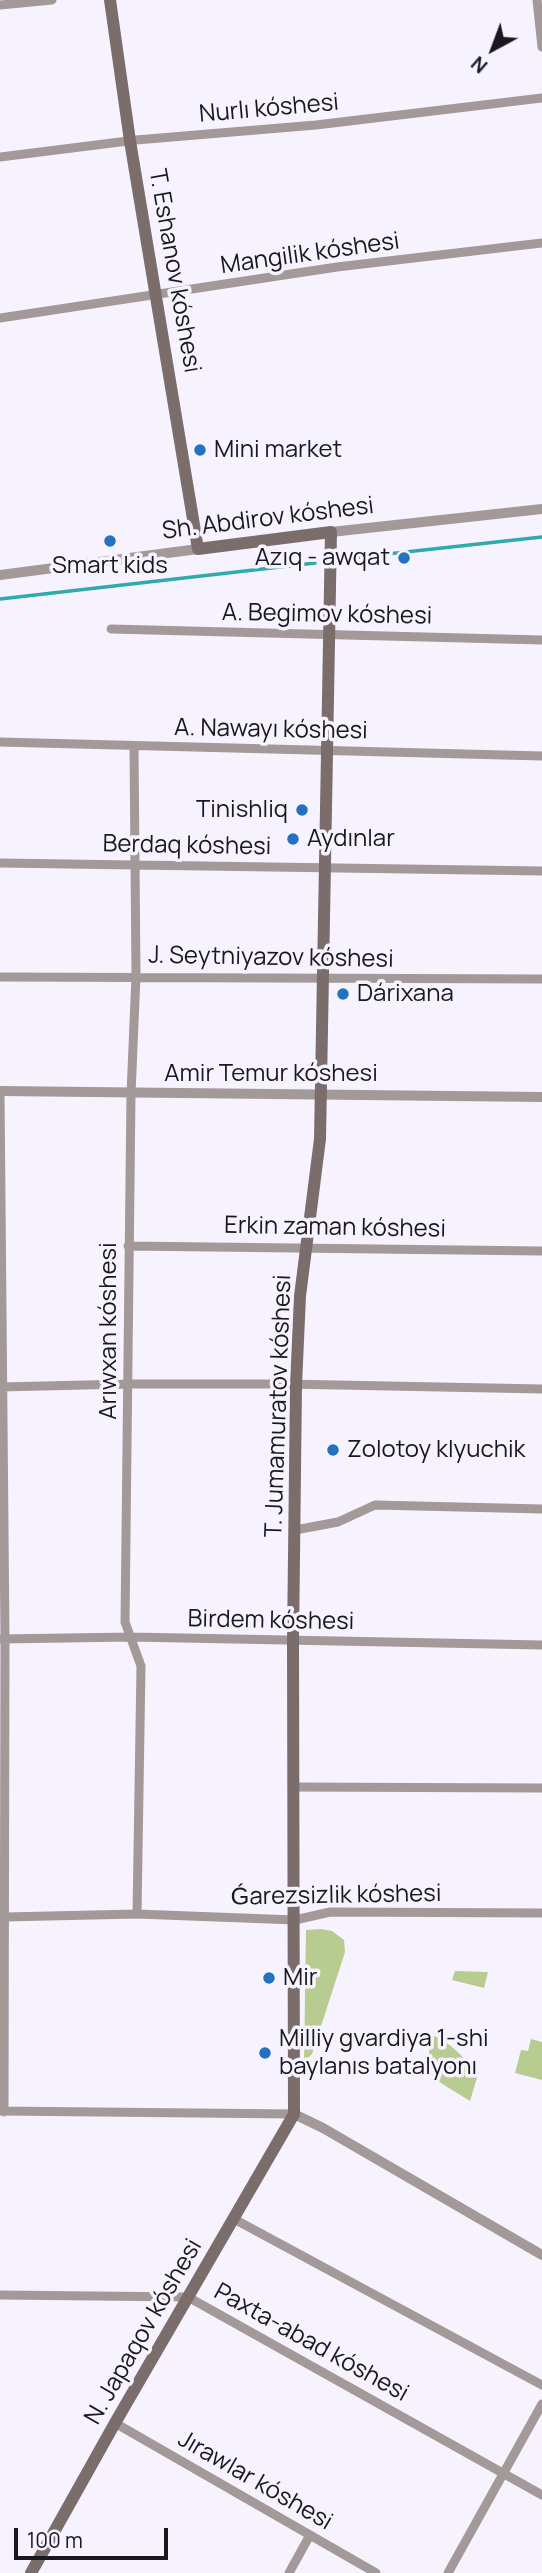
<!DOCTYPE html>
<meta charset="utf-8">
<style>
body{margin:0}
#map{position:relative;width:542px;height:2573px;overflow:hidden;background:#f6f3fe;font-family:Manrope,sans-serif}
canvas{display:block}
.north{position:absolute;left:458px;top:14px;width:70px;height:70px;-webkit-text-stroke:5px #f6f3fe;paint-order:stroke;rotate:221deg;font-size:19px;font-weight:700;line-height:28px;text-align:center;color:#1a181e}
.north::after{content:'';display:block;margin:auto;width:24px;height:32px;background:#1a181e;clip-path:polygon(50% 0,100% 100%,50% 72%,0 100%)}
.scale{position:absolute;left:14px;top:2528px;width:154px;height:32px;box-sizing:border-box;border:4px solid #1a181e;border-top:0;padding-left:9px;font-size:21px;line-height:24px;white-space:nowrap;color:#1a181e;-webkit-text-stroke:5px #f6f3fe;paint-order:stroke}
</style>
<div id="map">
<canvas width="542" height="2573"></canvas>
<div class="north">N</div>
<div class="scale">100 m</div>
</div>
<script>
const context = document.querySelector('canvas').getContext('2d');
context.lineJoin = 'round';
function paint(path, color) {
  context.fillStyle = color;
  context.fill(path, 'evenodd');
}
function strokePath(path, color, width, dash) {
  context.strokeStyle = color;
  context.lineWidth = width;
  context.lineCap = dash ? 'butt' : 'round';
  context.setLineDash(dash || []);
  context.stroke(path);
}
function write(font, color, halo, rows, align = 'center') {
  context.font = font + ' Manrope,sans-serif';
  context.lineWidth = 7;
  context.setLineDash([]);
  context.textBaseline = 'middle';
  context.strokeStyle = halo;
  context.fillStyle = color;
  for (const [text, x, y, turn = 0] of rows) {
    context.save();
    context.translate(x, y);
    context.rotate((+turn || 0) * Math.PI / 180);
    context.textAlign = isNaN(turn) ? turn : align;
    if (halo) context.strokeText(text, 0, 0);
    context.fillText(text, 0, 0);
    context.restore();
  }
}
const green = new Path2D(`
 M 321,1929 L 332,1931 L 344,1940 L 345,1952 L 312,2054 L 304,2062 L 306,1930 Z
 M 455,1971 L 488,1972 L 484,1988 L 452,1980 Z
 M 434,2036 C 453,2043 463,2060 479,2071 L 470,2101 L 423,2072 Z
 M 531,2039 L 542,2042 L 542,2080 L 515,2073 L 521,2050 L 528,2051 Z`);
const stream = new Path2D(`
 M 342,559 L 542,537
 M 0,599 L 315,563`);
const minor = new Path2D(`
 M 537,0 L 542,47
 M 0,5 L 52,0
 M 0,157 L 136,140 L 316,125 L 542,98
 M 0,318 L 337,267 L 542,243
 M 111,629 L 542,640
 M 0,742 L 542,756
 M 134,746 L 136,976 L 131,1094 L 125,1622 L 141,1666 L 137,1914
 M 0,863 L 542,871
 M 0,977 L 542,979
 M 0,1091 L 5,1639 L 4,2112
 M 128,1246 L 542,1251
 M 0,1387 L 128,1384 L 286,1384 L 542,1389
 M 295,1530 L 338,1522 L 375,1505 L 542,1509
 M 1,1639 L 131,1637 L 542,1645
 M 293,1787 L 542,1788
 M 5,1917 L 137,1914 L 295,1920 L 330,1912 L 542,1913
 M 0,2111 L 294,2114
 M 234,2219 L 542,2385
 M 0,2295 L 188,2297 L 542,2495
 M 115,2423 L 376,2573
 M 289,2573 L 310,2535
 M 448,2573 L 542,2404`);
const tertiary = new Path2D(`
 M 331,532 L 542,509
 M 0,575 L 198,549
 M 0,1091 L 542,1097
 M 294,2114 L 323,2128 L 542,2255`);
const secondary = new Path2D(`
 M 31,2573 L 115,2423 L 294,2114 L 293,1641 L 296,1385 L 300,1296 L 320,1139 L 331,532 L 198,549 L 130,141 L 110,0`);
const markers = [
 [200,450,7,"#2570c0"],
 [110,541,7,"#2570c0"],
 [404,558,7,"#2570c0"],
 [302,810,7,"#2570c0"],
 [293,839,7,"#2570c0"],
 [343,994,7,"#2570c0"],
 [333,1450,7,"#2570c0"],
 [269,1978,7,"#2570c0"],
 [265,2053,7,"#2570c0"]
];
const streetNames = [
 ["Nurlı kóshesi",269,109,-5],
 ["Mangilik kóshesi",310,254,-8],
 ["T. Eshanov kóshesi",174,271,80],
 ["Sh. Abdirov kóshesi",268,519,-7],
 ["A. Begimov kóshesi",327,615,1],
 ["A. Nawayı kóshesi",271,730,1],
 ["Berdaq kóshesi",187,846,1],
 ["J. Seytniyazov kóshesi",271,958,1],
 ["Amir Temur kóshesi",271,1074],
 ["Erkin zaman kóshesi",335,1228,1],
 ["Arıwxan kóshesi",109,1331,-90],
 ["T. Jumamuratov kóshesi",279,1406,-88],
 ["Birdem kóshesi",271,1621,1],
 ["Ǵarezsizlik kóshesi",336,1896,-1],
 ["N. Japaqov kóshesi",144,2332,-60],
 ["Paxta-abad kóshesi",311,2343,29],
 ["Jırawlar kóshesi",255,2481,30]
];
const poiNames = [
 ["Mini market",214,450],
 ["Azıq - awqat",390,558,"right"],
 ["Smart kids",110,566,"center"],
 ["Tinishliq",288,810,"right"],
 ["Aydınlar",307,839],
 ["Dárixana",357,994],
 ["Zolotoy klyuchik",347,1450],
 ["Mir",283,1978],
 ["Milliy gvardiya 1-shi",279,2039],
 ["baylanıs batalyonı",279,2067]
];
paint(green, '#b8cb90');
strokePath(stream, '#2fa9ac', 3.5);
strokePath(minor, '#a29998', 9);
strokePath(tertiary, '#a29998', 10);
strokePath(secondary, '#7a6d6c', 12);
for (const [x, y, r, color] of markers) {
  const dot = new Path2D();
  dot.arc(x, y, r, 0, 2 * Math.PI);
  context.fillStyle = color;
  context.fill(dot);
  strokePath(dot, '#f6f3fe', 2.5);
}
write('24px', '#1a181e', '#f6f3fe', streetNames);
write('24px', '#1a181e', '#f6f3fe', poiNames, 'left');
</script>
